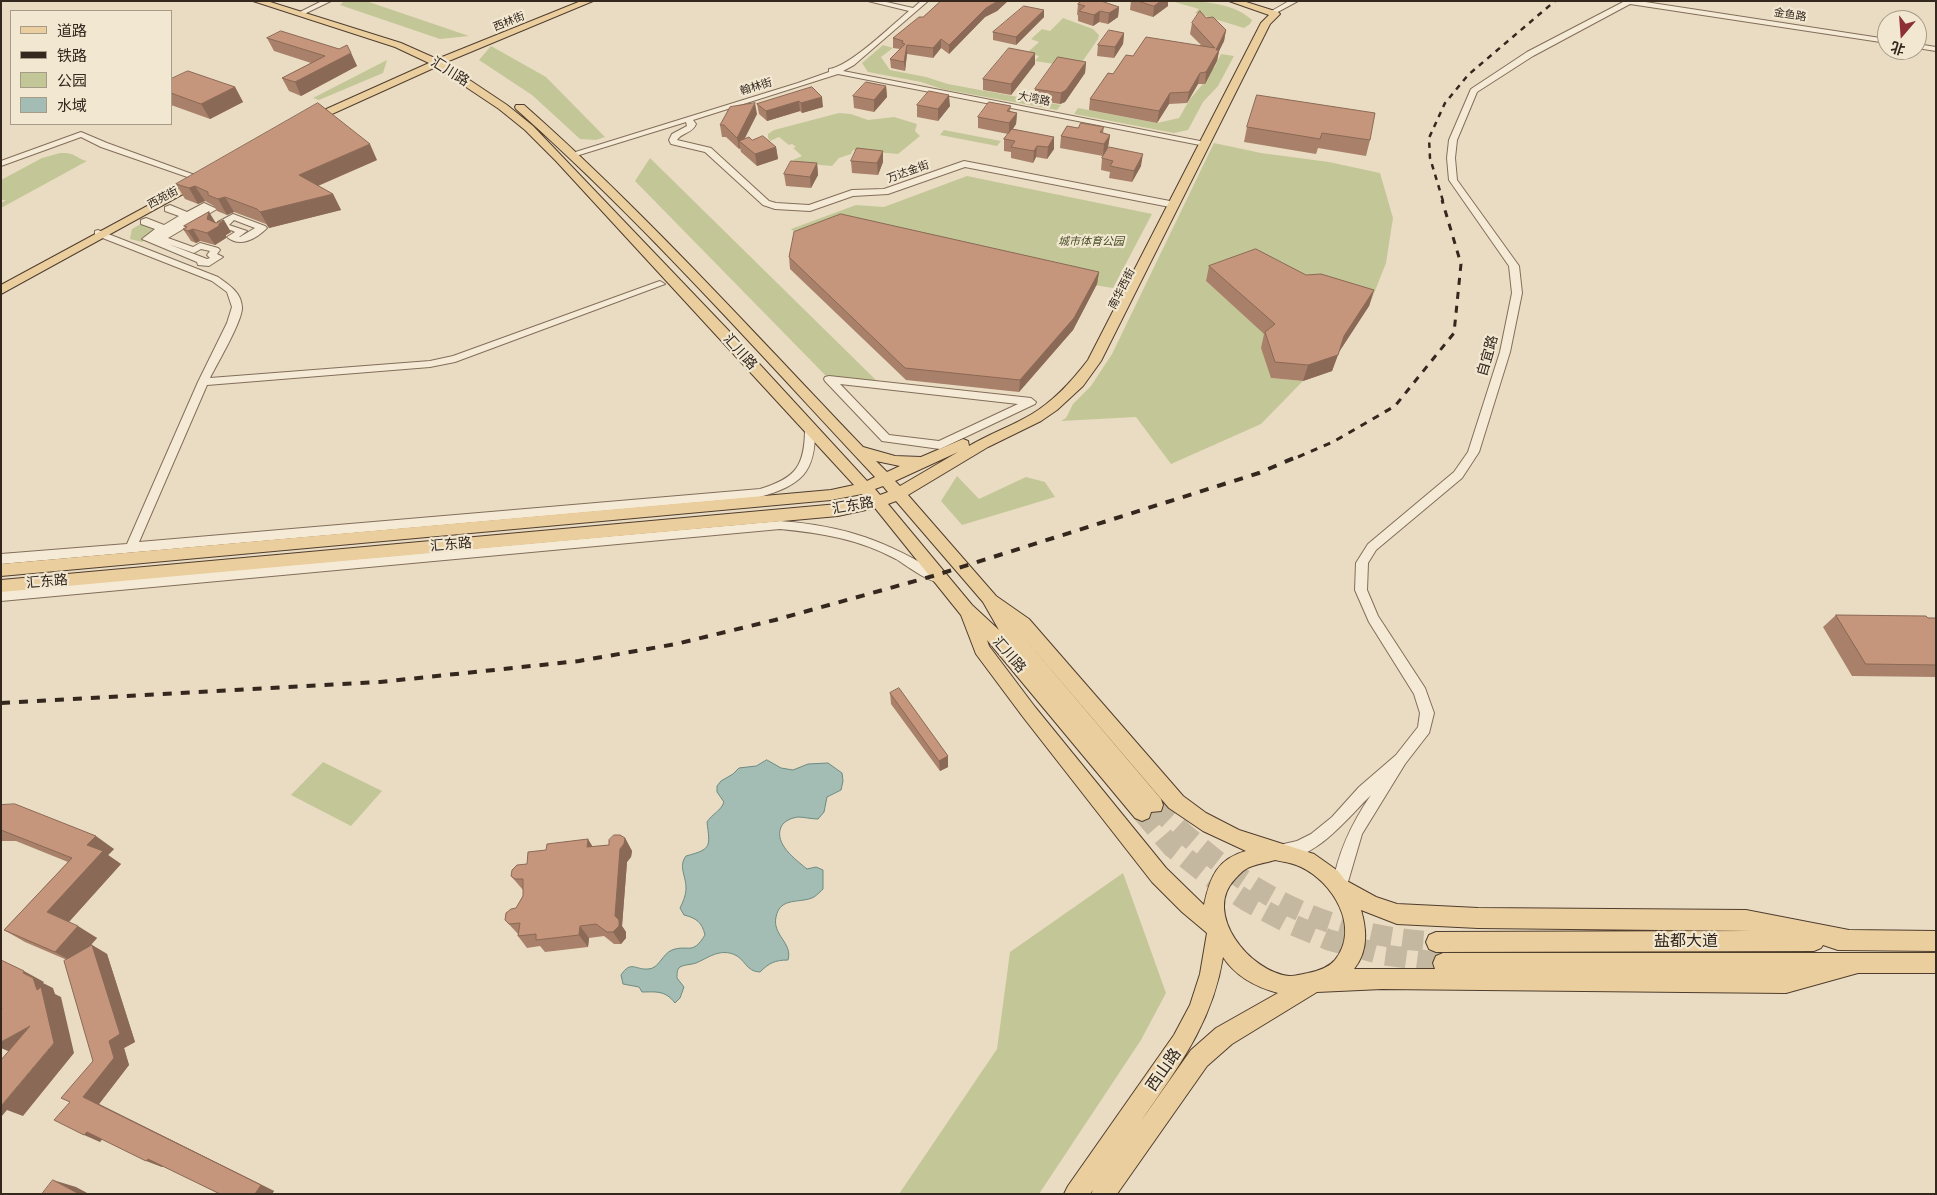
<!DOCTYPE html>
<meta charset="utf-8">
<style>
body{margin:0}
#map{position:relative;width:1937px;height:1195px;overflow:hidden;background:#eadcc2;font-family:Lora,"Noto Sans SC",serif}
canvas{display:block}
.frame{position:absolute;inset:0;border:2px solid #33271e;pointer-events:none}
.legend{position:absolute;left:10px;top:10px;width:162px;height:115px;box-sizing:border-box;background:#f2e7d1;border:1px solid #a69a89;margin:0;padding:6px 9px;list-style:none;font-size:15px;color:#33271e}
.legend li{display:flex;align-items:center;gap:10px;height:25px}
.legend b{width:25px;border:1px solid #a69a89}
.north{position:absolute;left:1877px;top:10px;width:50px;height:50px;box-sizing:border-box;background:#f2e7d1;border:1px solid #a69a89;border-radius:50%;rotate:198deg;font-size:14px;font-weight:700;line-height:20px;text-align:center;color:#33271e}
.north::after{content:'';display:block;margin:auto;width:18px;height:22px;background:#8c3035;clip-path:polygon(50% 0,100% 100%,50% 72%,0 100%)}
</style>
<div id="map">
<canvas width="1937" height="1195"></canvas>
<div class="frame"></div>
<ul class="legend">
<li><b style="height:6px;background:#eace9d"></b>道路</li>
<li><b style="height:6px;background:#33271e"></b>铁路</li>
<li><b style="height:14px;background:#c3c797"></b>公园</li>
<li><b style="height:14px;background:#a4bdb4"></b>水域</li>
</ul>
<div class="north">北</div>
</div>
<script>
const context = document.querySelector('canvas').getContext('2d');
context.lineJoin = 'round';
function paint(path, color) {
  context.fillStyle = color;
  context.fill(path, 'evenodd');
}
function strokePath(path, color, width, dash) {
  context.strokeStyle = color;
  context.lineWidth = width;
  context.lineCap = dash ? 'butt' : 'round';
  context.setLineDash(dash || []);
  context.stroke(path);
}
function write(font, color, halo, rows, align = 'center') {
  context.font = font + ' Lora,"Noto Sans SC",serif';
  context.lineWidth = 4.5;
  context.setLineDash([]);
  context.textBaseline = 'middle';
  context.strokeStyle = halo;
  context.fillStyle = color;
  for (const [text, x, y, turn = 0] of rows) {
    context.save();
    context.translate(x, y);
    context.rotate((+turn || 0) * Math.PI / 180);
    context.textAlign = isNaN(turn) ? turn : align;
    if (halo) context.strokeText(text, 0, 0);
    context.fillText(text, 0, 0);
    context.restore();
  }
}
const green = new Path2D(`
 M 344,1 L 366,1 L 469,36 L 440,39 L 340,5 Z
 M 1171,1 C 1197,1 1232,1 1252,20 L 1250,24 L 1244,28 L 1195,13 L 1199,9 Z
 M 1063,18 L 1093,29 L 1099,35 L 1098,39 L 1080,65 L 1067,66 L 1035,61 L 1039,56 L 1027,53 L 1039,42 L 1031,39 L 1042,29 L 1050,31 Z
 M 883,45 L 893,48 L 881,57 L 890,70 L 926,77 L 948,84 L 1061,105 L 1057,110 L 942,89 L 921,82 L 868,72 L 862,63 Z
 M 491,46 L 546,77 L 605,137 L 596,140 L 580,139 L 532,95 L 479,60 Z
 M 1137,54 L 1214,68 L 1221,54 L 1234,56 L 1218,86 L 1203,102 L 1188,130 L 1174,133 L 1074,114 L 1078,108 L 1157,123 L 1179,118 L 1190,99 L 1207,79 L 1130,65 Z
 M 387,60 L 383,73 L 319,100 L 313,98 Z
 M 839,113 L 851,114 L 868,120 L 894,117 L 917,124 L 915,131 L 920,136 L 898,154 L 853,150 L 851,154 L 839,158 L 832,166 L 797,163 L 793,160 L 802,156 L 793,148 L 796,147 L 792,144 L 789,145 L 779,137 L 770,141 L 768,138 L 768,134 L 774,130 Z
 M 944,130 L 1001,141 L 997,146 L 940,135 Z
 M 1214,143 L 1261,153 L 1329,162 L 1380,173 L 1393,218 L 1386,263 L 1369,306 L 1316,290 L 1206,281 L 1271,340 L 1271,378 L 1303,381 L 1261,424 L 1171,464 L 1136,417 L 1061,421 L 1066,418 L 1073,404 L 1091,386 L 1112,354 Z
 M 60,153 C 76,152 75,158 87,161 L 1,208 L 1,203 L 6,200 L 1,200 L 1,180 L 42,158 Z
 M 650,158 L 880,384 L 829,379 L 635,181 Z
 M 967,176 L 1152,214 L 1113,288 L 804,241 L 791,229 L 856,205 L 884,207 Z
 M 144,222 L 162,229 L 142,242 L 130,239 L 132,229 Z
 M 957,476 L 979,499 L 1026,477 L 1045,482 L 1055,497 L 962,525 L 941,501 Z
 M 323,762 L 382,791 L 351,826 L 291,795 Z
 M 1123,873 L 1166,993 L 1141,1040 L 1039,1194 L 899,1194 L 997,1049 L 1010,952 Z`);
const water = new Path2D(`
 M 767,760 L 781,768 L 793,770 L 808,764 L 828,763 L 842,773 L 843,781 L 841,790 L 827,797 L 824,812 L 818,819 C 811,819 804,817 798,817 C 791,818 784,821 781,827 C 774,844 795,859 807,869 L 816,867 L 823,870 L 823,889 C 821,891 817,895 814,897 C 801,904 780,896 776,917 C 772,935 793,943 788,960 C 775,960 769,963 760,972 C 746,972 745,958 733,954 C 718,949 708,958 696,963 C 691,965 685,964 680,967 C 677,969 677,974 677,978 L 684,987 L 680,998 L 675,1003 C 665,990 656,992 642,992 L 639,987 L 623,984 L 621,975 C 631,960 635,970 648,969 C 659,969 662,954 672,950 C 689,944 692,956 705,935 C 702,922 696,918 684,915 L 680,908 C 683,902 686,895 686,888 C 686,875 678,867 686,856 C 712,849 710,847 707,822 C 712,814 721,811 724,802 L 717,792 L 717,786 L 721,781 L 733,774 L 739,768 L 756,766 Z`);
const majorTunnel = new Path2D(`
 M 1154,805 C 1238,888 1316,935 1436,942
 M 1142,812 L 1172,847 L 1206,874 L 1247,901 L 1286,922 L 1329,940 L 1385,955 L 1443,963`);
const minor = new Path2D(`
 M 322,1 L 331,1 L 302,15 L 296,14 Z
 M 868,1 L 882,1 L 913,8 L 921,1 L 928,1 L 854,65 L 843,71 L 1205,142 L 1209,144 L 1205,146 L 838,74 L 693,120 L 696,124 C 693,133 681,133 677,140 L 711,148 L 769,201 L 776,203 L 809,205 L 852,190 L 884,189 L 964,161 L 1175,202 L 1179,205 L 1175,208 L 965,167 L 888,194 L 853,196 L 810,211 L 775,209 L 763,205 L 705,152 L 671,144 L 669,140 L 672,134 L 687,126 L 686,122 L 576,156 L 569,154 L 798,83 L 829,72 L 829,69 C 849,67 891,26 909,11 Z
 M 1289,1 L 1298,1 L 1274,14 L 1268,13 Z
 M 1625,1 L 1639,1 L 1887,39 L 1887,43 L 1630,4 L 1533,56 L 1477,92 L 1457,140 L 1455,158 L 1457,180 L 1519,266 L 1522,293 L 1510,352 L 1479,452 L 1462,478 L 1376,550 L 1368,563 L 1367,590 L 1378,616 L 1425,688 L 1434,713 L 1429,733 L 1405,764 L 1362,834 L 1345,892 L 1340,894 L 1335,892 L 1332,887 C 1338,852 1351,824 1371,795 C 1350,815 1309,869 1275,856 L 1273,851 L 1275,846 L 1297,841 L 1311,834 L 1332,817 L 1359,787 L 1396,755 L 1418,727 L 1420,713 L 1414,694 L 1369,622 L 1355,590 L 1356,563 L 1368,544 L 1454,472 L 1468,452 L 1500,352 L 1512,293 L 1509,266 L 1449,180 L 1447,158 L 1449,140 L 1471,89 L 1527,52 Z
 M 1917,44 L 1936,47 L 1936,51 L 1917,48 Z
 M 81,132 L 107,143 L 203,178 L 196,180 L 101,147 L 81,137 L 1,166 L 1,161 Z
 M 204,203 L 217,209 L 168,238 L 193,247 L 200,243 L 218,248 L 220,250 L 217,254 L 223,257 L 209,266 L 198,265 L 197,262 L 142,239 L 155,229 L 141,224 L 141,220 L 146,218 L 164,225 L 179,216 L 165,211 L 165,207 L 170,205 L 187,212 ZM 168,244 L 194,253 L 201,249 L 210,251 L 207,255 L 210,258 L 207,259 Z
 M 233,214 L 265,226 L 267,228 C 256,239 240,248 227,237 L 235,232 L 231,230 L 224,233 L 215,229 L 218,226 L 218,222 ZM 234,220 L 255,228 L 240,237 L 239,237 L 247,231 L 229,225 Z
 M 98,230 L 218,277 C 229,285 241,292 242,307 C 243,320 217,364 210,378 L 430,361 L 453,356 L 657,282 L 660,281 L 665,284 L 455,362 L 430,367 L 207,385 L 139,542 L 760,489 C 796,478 805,466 805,428 L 810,424 L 815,428 C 816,473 801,485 760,497 L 1,564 L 1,554 L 127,544 L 198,382 L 227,323 L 232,307 L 227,292 L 212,281 L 95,235 L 95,231 Z
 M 829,376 L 1031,398 L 1036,402 L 1035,404 L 940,449 L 882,441 L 825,381 L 824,379 L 825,377 ZM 840,384 L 1018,404 L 939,441 L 889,435 Z
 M 780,521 C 846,526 887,541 943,576 L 945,579 L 943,582 C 933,586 906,565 896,559 C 859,539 821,533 780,529 L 1,601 L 1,591 Z`);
const major = new Path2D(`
 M 253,1 L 267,1 L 401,43 L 437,59 L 581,1 L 593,1 L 444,63 L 507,105 L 533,126 L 729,331 L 867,481 L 875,477 C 758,352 644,223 516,109 L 515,107 L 516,105 L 524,105 C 644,211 752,331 863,447 L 895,456 L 921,457 L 963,439 L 968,441 L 969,446 C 989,434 1012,426 1032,414 C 1055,400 1072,381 1088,360 L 1261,23 L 1269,15 L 1229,1 L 1243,1 L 1278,12 L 1280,14 L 1270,24 L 1101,361 L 1083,386 L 1057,410 L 1041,421 L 988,447 L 908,495 L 996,596 L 1029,619 L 1183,796 L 1206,813 L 1239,830 L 1314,854 L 1338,871 L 1345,880 L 1376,897 L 1397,904 L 1478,908 L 1746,910 L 1849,930 L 1936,931 L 1936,951 L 1838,950 L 1823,945 L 1821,948 L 1814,951 L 1436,952 L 1429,949 L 1426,942 L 1429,935 L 1436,932 L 1753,931 L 1478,928 L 1397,924 L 1361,910 C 1367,930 1368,952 1354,969 L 1435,969 L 1433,963 L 1436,956 L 1443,953 L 1936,953 L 1936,973 L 1858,973 L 1786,993 L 1382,989 L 1317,992 L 1232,1044 L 1207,1066 L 1117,1194 L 1091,1194 L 1093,1190 L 1090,1194 L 1064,1194 L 1068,1186 L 1174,1035 L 1190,1005 L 1200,974 L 1207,933 L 1182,912 L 1152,882 L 1023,717 L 976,654 L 961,615 L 875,508 L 838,516 L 1,592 L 1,580 L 838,504 L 866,499 L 862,494 L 831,500 L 1,576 L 1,564 L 831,490 L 854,485 L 556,161 L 525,130 L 499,109 L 436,67 L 312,123 L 304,123 L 303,121 L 304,119 L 429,63 L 395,47 ZM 958,452 L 900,486 L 895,481 ZM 876,461 L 900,466 L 887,472 ZM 883,486 L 888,492 L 880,495 L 875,489 ZM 896,501 L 983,602 L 999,630 L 972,605 L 888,504 ZM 1013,625 L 1169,808 L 1203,831 L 1246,851 C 1217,859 1210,877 1204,905 L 1166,868 L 1035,707 L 989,646 L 987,640 L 1135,818 L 1142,821 L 1149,818 L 1151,812 L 1161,811 L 1163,805 L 1161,799 ZM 1275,860 C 1284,862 1293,863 1301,867 C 1333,882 1361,928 1335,960 C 1328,968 1318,971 1308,973 C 1302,974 1295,976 1289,976 C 1250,972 1202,913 1235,879 C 1238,876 1242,871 1246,869 C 1254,864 1266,863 1275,860 ZM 1223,957 C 1236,977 1256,987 1278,993 L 1216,1028 L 1191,1050 L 1141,1121 C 1178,1067 1212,1024 1223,957 Z
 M 199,178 L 203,179 L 205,181 L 203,183 L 1,294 L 1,285 Z`);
const railFar2 = new Path2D(`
 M 1443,201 L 1430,158 L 1429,138 L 1445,103 L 1468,75 L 1555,1`);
const railFar1 = new Path2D(`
 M 1298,457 L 1333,442 L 1395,406 L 1454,333 L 1461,264 L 1442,200`);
const rail = new Path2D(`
 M 1,703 L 380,682 L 579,661 L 676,644 L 775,620 L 933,576 L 1259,473 L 1301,455`);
const wall = new Path2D(`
 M 941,1 L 1008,1 L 997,11 L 985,17 L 949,54 L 941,48 L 933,58 L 907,54 L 905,71 L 891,68 L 890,59 L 900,49 L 893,48 L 893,38 L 923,17 Z
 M 1131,1 L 1168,1 L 1168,6 L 1153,17 L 1130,10 Z
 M 1078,4 L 1119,7 L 1118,17 L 1108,24 L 1099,22 L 1093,26 L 1078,21 L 1078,15 L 1077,15 Z
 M 1044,10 L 1044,17 L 1016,45 L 993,40 L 993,32 Z
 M 1206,18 L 1226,30 L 1224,41 L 1219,51 L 1217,61 L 1205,84 L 1198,84 L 1187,103 L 1169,104 L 1157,123 L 1089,110 L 1090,99 L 1113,74 L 1133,56 L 1201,45 L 1190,34 L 1192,23 Z
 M 1124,33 L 1123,44 L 1114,58 L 1097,56 L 1098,45 Z
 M 267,38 L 351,53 L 357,66 L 301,96 L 289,91 L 282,78 L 311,63 L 274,51 Z
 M 1086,62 L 1085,73 L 1065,102 L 1060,104 L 1035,100 L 1035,89 Z
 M 1035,64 L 1011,95 L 983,90 L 983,79 Z
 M 171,79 L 235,87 L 243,102 L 210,119 L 171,105 Z
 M 886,86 L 887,97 L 874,112 L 854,108 L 853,96 Z
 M 812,87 L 823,107 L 802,113 L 800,111 L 767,121 L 759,114 L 757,104 Z
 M 1257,95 L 1370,140 L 1366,156 L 1318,148 L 1316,154 L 1244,142 L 1247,127 Z
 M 917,105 L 950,106 L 938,121 L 917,117 Z
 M 1011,106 L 1010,111 L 1017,113 L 1016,124 L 1013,129 L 1054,137 L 1054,149 L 1047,159 L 1036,157 L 1033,163 L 1011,158 L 1011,152 L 1004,151 L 1004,139 L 1008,134 L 978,128 L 978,117 Z
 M 757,114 L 744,139 L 752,140 L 776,147 L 778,159 L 757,166 L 741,152 L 740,148 L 739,149 L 726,137 L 722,137 L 720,125 Z
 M 1104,127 L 1103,133 L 1110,135 L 1108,147 L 1103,156 L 1060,148 L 1061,136 L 1078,128 Z
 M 883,151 L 883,162 L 878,175 L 852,173 L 851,161 Z
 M 1102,158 L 1141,166 L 1132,182 L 1109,178 L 1110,172 L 1101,170 Z
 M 377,160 L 318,186 L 333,194 L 341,210 L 269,228 L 266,224 L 234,212 L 227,215 L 217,211 L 214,206 L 205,201 L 198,204 L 185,199 L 176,184 Z
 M 817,163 L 818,175 L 811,188 L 786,186 L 784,174 Z
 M 209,212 L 216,223 L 231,232 L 226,235 L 226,238 L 215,245 L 200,241 L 196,243 L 191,241 L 183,229 L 186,228 L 184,226 Z
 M 789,257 L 1099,272 L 1097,284 L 1073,330 L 1019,392 L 906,380 L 790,269 Z
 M 1209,266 L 1306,275 L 1374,290 L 1369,306 L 1339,352 L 1332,371 L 1303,381 L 1271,378 L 1261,348 L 1264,334 L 1206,281 Z
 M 1836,615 L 1936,618 L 1936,677 L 1852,676 L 1823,627 Z
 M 890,693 L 948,756 L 948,767 L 940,771 L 891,704 Z
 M 1,805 L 114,849 L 108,855 L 121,864 L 69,922 L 97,938 L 89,947 L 92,945 L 107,954 L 135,1042 L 124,1048 L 129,1065 L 99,1104 L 274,1191 L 272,1194 L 220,1194 L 163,1166 L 162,1167 L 102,1139 L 100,1142 L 70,1102 L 93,1061 L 67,960 L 25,942 L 4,930 L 68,862 L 16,841 L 1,841 Z
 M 625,838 L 632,851 L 631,857 L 627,862 L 622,926 L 626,932 L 626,938 L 621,944 L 614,944 L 604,936 L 589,938 L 588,947 L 545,952 L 540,946 L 527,948 L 518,936 L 518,934 L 505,920 L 516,908 L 523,896 L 523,890 L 511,876 L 527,864 L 593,847 L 609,845 Z`);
const shadedWall = new Path2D(`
 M 998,1 L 1008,1 L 997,11 L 985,17 L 949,54 L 949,45 L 986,8 Z
 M 1161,1 L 1168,1 L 1168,6 L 1153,17 L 1154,6 Z
 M 1119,7 L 1118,17 L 1108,24 L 1109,13 Z
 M 1044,10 L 1044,17 L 1016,45 L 1016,37 Z
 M 1100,11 L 1099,22 L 1093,26 L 1094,15 Z
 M 1226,30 L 1224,41 L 1219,51 L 1217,61 L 1205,84 L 1206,72 L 1216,50 Z
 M 1124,33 L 1123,44 L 1114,58 L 1115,47 Z
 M 941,39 L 941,48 L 933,58 L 933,48 Z
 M 907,45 L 907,54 L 905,71 L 904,62 Z
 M 351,53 L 357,66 L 301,96 L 295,82 Z
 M 1035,53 L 1035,64 L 1011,95 L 1011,84 Z
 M 1086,62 L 1085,73 L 1065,102 L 1060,104 L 1061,93 Z
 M 1200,73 L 1198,84 L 1187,103 L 1189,92 Z
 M 886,86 L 887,97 L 874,112 L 874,100 Z
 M 235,87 L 243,102 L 210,119 L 201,104 Z
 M 1170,93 L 1169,104 L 1157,123 L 1159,111 Z
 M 949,95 L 950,106 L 938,121 L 938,109 Z
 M 822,97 L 823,107 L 802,113 L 801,103 Z
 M 799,101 L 800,111 L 767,121 L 766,111 Z
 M 755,103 L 757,114 L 742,144 L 739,141 L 740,148 L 739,149 L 737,138 Z
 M 1017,113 L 1016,124 L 1009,134 L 1009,123 Z
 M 1110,135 L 1108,147 L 1103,156 L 1104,144 Z
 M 1054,137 L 1054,149 L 1047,159 L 1048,147 Z
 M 370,144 L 377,160 L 308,190 L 299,175 Z
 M 1037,146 L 1036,157 L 1033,163 L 1034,151 Z
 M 776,147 L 778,159 L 757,166 L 755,154 Z
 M 883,151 L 883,162 L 878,175 L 877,163 Z
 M 1143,154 L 1141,166 L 1132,182 L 1134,171 Z
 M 817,163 L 818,175 L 811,188 L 810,177 Z
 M 195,186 L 205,201 L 198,204 L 189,188 Z
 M 333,194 L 341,210 L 269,228 L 260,212 Z
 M 225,197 L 234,212 L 227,215 L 218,199 Z
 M 209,212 L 216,224 L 219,224 L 224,220 L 231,232 L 226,235 L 226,238 L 215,245 L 207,233 L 207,219 Z
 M 193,229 L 200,241 L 196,243 L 188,231 Z
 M 1099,272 L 1097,284 L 1073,330 L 1019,392 L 1020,380 Z
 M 1374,290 L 1369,306 L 1339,352 L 1332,371 L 1303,381 L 1308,365 L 1344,336 Z
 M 948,756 L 948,767 L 940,771 L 939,761 Z
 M 96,836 L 114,849 L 108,855 L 121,864 L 66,925 L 47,912 L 87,845 Z
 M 625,838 L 632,851 L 631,857 L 627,862 L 622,926 L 626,932 L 626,938 L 621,944 L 613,932 L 620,849 Z
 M 588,839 L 596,852 L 587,847 Z
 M 78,926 L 97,938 L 75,963 L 55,952 Z
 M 580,926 L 589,938 L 588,947 L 579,935 Z
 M 92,945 L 107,954 L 135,1042 L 124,1048 L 129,1065 L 99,1104 L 274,1191 L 272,1194 L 255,1194 L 83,1097 L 109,1041 Z
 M 24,971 L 44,982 L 43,983 L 23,973 Z
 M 33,978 L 53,988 L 55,994 L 61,997 L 74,1053 L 23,1116 L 7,1110 L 1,1117 L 1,1106 L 54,1043 Z
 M 30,1026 L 17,1055 L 1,1048 L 1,1042 Z
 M 87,1132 L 103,1138 L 100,1142 L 84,1135 Z
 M 148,1159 L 164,1165 L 162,1167 L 146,1161 Z
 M 53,1180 L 76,1187 L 89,1194 L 79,1194 Z`);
const building = new Path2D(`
 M 941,1 L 998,1 L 986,8 L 949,45 L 941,39 L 933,48 L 907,45 L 904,62 L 890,59 L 905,44 L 902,43 L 903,41 L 900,40 L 893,38 L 919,17 L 923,17 Z
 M 1082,1 L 1101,1 L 1119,7 L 1109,13 L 1100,11 L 1094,15 L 1079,11 L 1085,6 L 1078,4 Z
 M 1138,1 L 1161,1 L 1154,6 Z
 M 1024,6 L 1044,10 L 1016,37 L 993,32 Z
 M 1200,11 L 1206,18 L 1213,17 L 1226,30 L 1216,50 L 1219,50 L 1206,72 L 1200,73 L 1189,92 L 1170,93 L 1159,111 L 1090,99 L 1108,73 L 1113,74 L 1126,55 L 1133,56 L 1146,37 L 1215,48 L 1192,23 Z
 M 1109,30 L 1124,33 L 1115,47 L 1098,45 Z
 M 281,31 L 339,49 L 347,45 L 351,53 L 295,82 L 282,78 L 325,56 L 267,38 Z
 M 1009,48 L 1035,53 L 1011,84 L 983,79 Z
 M 1058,57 L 1086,62 L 1066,90 L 1061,93 L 1035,89 Z
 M 188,71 L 235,87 L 201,104 L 171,93 L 171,79 Z
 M 866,82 L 886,86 L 874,100 L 853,96 Z
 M 812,87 L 822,97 L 801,103 L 799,101 L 766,111 L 757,104 Z
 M 929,91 L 949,95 L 938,109 L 917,105 Z
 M 1257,95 L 1375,113 L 1370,140 L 1322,133 L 1320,139 L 1247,127 Z
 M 989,102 L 1011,106 L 1007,111 L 1017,113 L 1009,123 L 978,117 Z
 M 318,103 L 370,144 L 299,175 L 333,194 L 260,212 L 257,209 L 225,197 L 218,199 L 208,195 L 208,192 L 195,186 L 189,188 L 176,184 Z
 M 755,103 L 737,138 L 724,125 L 720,125 L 730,107 Z
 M 1081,123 L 1104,127 L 1100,132 L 1110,135 L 1104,144 L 1061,136 L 1067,126 L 1078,128 Z
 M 1012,129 L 1054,137 L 1048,147 L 1037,146 L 1034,151 L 1011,147 L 1015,141 L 1004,139 Z
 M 763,136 L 776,147 L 755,154 L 739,141 L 749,137 L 752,140 Z
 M 1109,147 L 1143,154 L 1134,171 L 1110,166 L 1113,161 L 1102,158 Z
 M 857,148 L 883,151 L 877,163 L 851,161 Z
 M 791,161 L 817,163 L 810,177 L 784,174 Z
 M 209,212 L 207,219 L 216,223 L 224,220 L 219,224 L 219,226 L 207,233 L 193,229 L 188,231 L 183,229 L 187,227 L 184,226 Z
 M 841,214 L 1099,272 L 1074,318 L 1020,380 L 905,368 L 789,257 L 794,232 Z
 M 1256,249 L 1306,275 L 1321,274 L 1374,290 L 1344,336 L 1338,355 L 1308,365 L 1275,362 L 1265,332 L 1275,324 L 1209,266 Z
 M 1836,615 L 1926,616 L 1928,618 L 1936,618 L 1936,665 L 1866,664 Z
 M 899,688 L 948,756 L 939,761 L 890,693 Z
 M 15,804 L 96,836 L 87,845 L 103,851 L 47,912 L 78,926 L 55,952 L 4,930 L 72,858 L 1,830 L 1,805 Z
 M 614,835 L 620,835 L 625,838 L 624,844 L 620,849 L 615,916 L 619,920 L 619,926 L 613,932 L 607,932 L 596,924 L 580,926 L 579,935 L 536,940 L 536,934 L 518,936 L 520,923 L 509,924 L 505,920 L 506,913 L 511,909 L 516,908 L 523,896 L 523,879 L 515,879 L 511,876 L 512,870 L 517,865 L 527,864 L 528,852 L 546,850 L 547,844 L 588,839 L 587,847 L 609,845 L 609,840 Z
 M 92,945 L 120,1034 L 109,1041 L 114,1058 L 83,1097 L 261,1185 L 255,1194 L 220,1194 L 148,1159 L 146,1161 L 87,1132 L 84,1135 L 54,1120 L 70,1102 L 61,1098 L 93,1061 L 64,961 Z
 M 1,960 L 24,971 L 23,973 L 33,978 L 37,990 L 41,987 L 54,1043 L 1,1106 L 1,1060 L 30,1026 L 1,1042 L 1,1010 L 2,1009 L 1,1006 Z
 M 53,1180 L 79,1194 L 42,1194 Z`);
const farStreetnames = [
 ["金鱼路",1790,15,9],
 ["西林街",509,22,-22],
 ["翰林街",756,87,-17],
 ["大湾路",1034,99,11],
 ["万达金街",908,172,-20],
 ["西苑街",163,198,-28],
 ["南华西街",1122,289,-63]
];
const farParknames = [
 ["城市体育公园",1091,242]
];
const streetNames = [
 ["汇川路",450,72,32],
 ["汇川路",740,352,48],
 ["自宜路",1488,356,-74],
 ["汇东路",853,506,-10],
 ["汇东路",451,545,-5],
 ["汇东路",47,582,-5],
 ["汇川路",1009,655,49]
];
const nearStreetnames = [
 ["盐都大道",1686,941],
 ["西山路",1164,1070,-55]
];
paint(green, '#c3c797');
paint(water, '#a4bdb4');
strokePath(water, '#6c8a81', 1);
strokePath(majorTunnel, '#c5b8a1', 21, [21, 11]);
strokePath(minor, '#826e5b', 2);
strokePath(major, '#503d2f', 2);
paint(minor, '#f5ead5');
paint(major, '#eace9d');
strokePath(railFar2, '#33271e', 2.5, [5.5, 5.5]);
strokePath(railFar1, '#33271e', 3, [7, 7]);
strokePath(rail, '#33271e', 4, [9, 9]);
paint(wall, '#a9816a');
paint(shadedWall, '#8a6956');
paint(building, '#c5967b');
strokePath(building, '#8a6956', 1);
write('11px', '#33271e', '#f2e7d1', farStreetnames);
write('italic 11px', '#464e26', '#f2e7d1', farParknames);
write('14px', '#33271e', '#f2e7d1', streetNames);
write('16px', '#33271e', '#f2e7d1', nearStreetnames);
</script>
